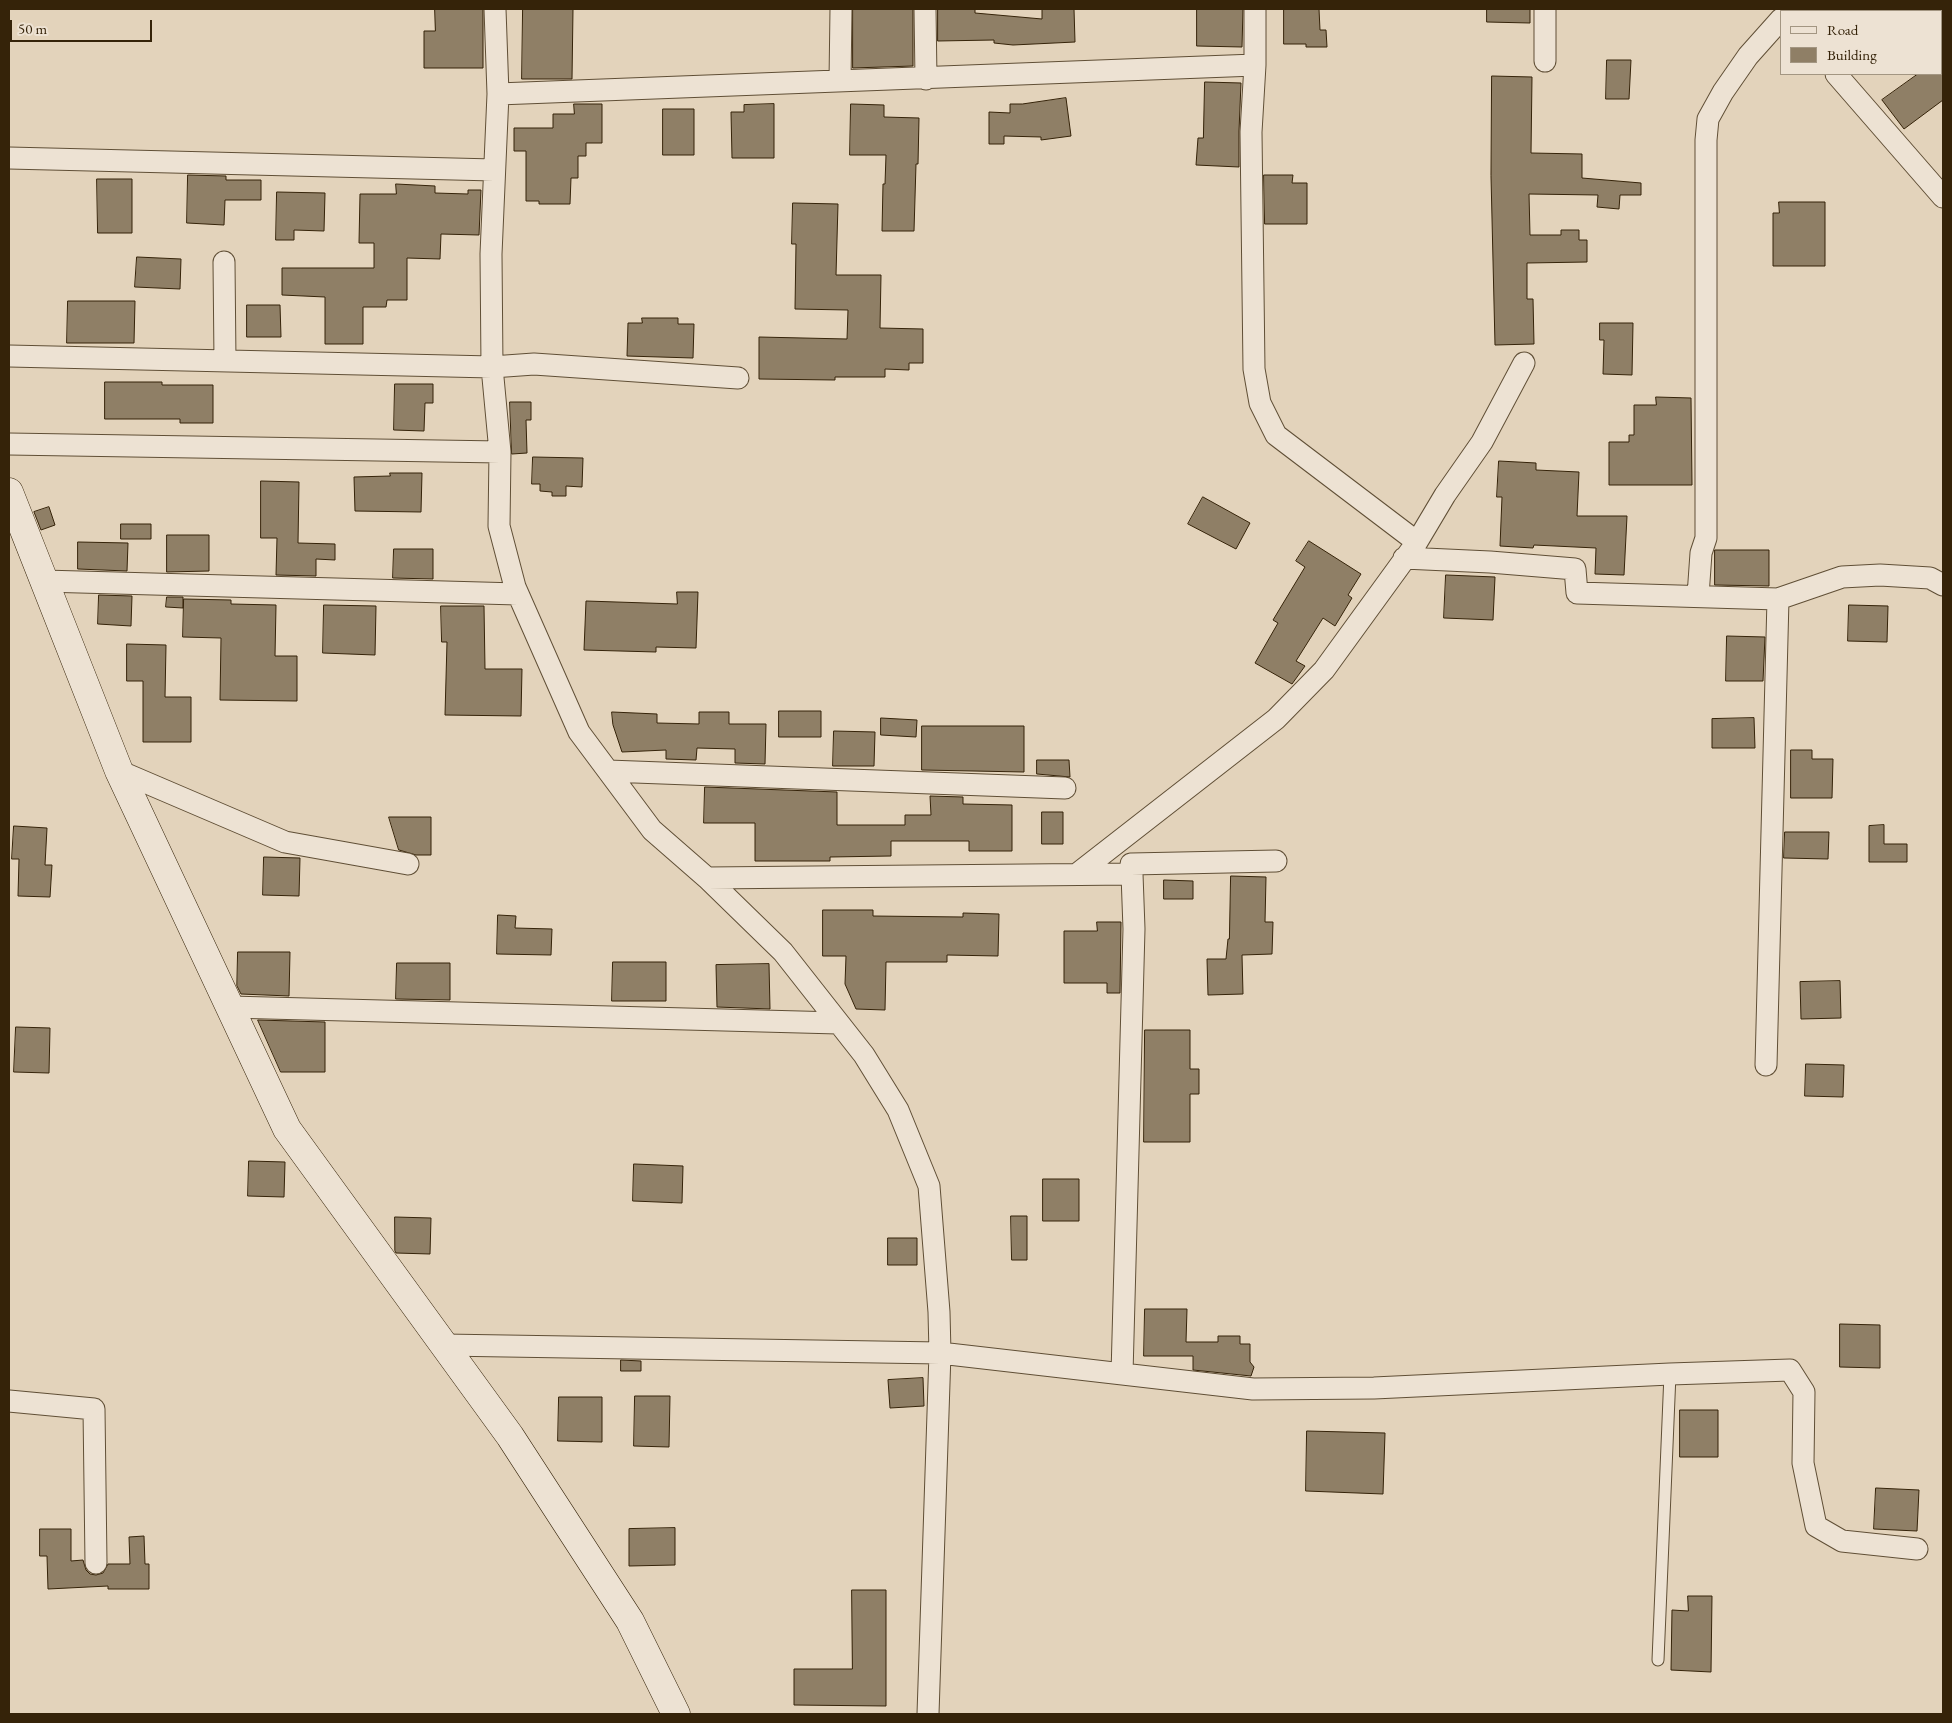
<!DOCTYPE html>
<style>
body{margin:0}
#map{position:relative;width:1952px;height:1723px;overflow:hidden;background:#e3d3bb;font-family:"EB Garamond",serif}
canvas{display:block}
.frame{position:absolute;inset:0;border:10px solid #352309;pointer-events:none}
.legend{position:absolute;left:1780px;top:10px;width:162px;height:65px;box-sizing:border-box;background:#ede2d3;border:1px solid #a39682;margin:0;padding:6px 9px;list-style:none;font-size:15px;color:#352309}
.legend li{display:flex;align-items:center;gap:10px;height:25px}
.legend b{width:25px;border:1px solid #a39682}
.scale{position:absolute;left:10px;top:20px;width:142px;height:22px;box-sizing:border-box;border:2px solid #352309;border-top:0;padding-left:6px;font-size:15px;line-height:18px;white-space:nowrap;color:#352309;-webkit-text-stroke:4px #ede2d3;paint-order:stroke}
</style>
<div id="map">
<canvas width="1952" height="1723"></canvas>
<div class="frame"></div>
<ul class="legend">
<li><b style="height:6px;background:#ede2d3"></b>Road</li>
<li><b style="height:14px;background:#8f7f66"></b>Building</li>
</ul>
<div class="scale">50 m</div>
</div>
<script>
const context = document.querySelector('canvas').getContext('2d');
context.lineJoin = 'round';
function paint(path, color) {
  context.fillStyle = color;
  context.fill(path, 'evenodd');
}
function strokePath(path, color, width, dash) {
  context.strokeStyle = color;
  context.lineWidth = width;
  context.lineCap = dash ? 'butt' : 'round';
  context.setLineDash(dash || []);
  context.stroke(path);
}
const building = new Path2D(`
 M 435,9 L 483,9 L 483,68 L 424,68 L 424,31 L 435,31 Z
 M 523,9 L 573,9 L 572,79 L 522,79 Z
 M 853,9 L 913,9 L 913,66 L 853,68 Z
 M 938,9 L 975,9 L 975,13 L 1042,19 L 1042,9 L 1074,9 L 1075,42 L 1013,45 L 994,43 L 994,40 L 938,41 Z
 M 1197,9 L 1243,9 L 1242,47 L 1197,46 Z
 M 1284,9 L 1319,9 L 1320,30 L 1326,30 L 1327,47 L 1306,47 L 1306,44 L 1284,44 Z
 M 1487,9 L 1530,9 L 1530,23 L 1487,22 Z
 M 1607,60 L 1631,60 L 1629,99 L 1606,99 Z
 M 1918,74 L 1943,74 L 1943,100 L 1904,129 L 1882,100 Z
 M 1492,76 L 1532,77 L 1531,153 L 1582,154 L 1582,178 L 1641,183 L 1641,195 L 1620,195 L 1619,209 L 1597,207 L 1598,195 L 1529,194 L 1530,235 L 1561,235 L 1561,230 L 1579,230 L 1579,240 L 1587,240 L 1587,262 L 1527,263 L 1527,299 L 1533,299 L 1534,344 L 1495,345 L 1491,176 Z
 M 1205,82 L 1241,83 L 1239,131 L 1239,167 L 1196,165 L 1198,138 L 1203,138 Z
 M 1066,98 L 1071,136 L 1041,140 L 1041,137 L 1004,136 L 1004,144 L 989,144 L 989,112 L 1010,113 L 1010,104 L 1022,104 Z
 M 574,104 L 602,104 L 602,143 L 586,143 L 586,156 L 578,156 L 578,178 L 571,178 L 570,204 L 539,204 L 539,201 L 526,201 L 526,151 L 514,151 L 514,128 L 553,128 L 553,114 L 574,114 Z
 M 774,104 L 774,158 L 732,158 L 731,112 L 744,112 L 744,105 Z
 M 851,104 L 884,105 L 884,117 L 919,118 L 918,164 L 916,164 L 914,231 L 882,231 L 883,184 L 885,184 L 886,155 L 850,155 Z
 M 663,109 L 694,109 L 694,155 L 663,155 Z
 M 188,175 L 226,176 L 226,180 L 261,180 L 261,200 L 225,200 L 224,225 L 187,223 Z
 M 1264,175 L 1293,175 L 1292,183 L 1307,183 L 1307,224 L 1265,224 Z
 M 97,179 L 132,179 L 132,233 L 98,233 Z
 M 396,184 L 435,186 L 435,193 L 468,194 L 468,190 L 481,190 L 479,235 L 441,234 L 440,259 L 407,258 L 407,300 L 387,300 L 386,307 L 363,307 L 363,344 L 325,344 L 325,297 L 282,295 L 282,268 L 374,268 L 374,243 L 359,243 L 360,194 L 396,194 Z
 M 277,192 L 325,193 L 324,231 L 294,230 L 294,240 L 276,240 Z
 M 1779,202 L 1825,202 L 1825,266 L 1773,266 L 1773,213 L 1779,213 Z
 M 793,203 L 838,204 L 836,275 L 881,275 L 880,328 L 923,329 L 923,363 L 909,363 L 909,370 L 885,369 L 885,377 L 835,377 L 835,380 L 759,379 L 759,337 L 847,339 L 848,310 L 795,309 L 796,244 L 792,244 Z
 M 137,257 L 181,259 L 180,289 L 135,287 Z
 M 68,301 L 135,301 L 134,343 L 67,343 Z
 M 247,305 L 280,305 L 281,337 L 247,337 Z
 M 642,318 L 678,318 L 678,324 L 694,324 L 693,358 L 627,356 L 628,323 L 642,323 Z
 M 1600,323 L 1633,323 L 1632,375 L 1603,374 L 1604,340 L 1600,340 Z
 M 105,382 L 162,382 L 162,385 L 213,385 L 213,423 L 180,423 L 180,419 L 105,419 Z
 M 395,384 L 433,384 L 433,403 L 425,403 L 424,431 L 394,430 Z
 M 1656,397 L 1691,398 L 1692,485 L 1609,485 L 1609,442 L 1629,442 L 1629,435 L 1634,435 L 1634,405 L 1656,405 Z
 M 510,402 L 531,402 L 531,420 L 526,420 L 527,453 L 512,454 Z
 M 533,457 L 583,458 L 582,487 L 566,486 L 566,496 L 552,496 L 552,492 L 540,491 L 540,484 L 532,484 Z
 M 1499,461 L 1536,463 L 1536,470 L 1579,472 L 1577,516 L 1627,516 L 1624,575 L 1595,574 L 1596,548 L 1534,545 L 1533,548 L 1500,546 L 1502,497 L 1497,497 Z
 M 390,473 L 422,473 L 421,512 L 355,511 L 354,477 L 390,476 Z
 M 261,481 L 299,482 L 298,543 L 335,544 L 335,560 L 316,559 L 316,576 L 276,575 L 277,538 L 261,538 Z
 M 1203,497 L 1250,523 L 1236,549 L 1188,524 Z
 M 49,507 L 55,525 L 41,530 L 34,512 Z
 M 121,524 L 151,524 L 151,539 L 121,539 Z
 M 167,535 L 209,535 L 209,571 L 167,572 Z
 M 1309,541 L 1361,574 L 1348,595 L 1352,598 L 1335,626 L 1323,618 L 1296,661 L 1305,666 L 1292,684 L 1255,663 L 1278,623 L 1273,620 L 1305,567 L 1296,561 Z
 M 78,542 L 128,543 L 127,571 L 78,569 Z
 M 394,549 L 433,549 L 433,579 L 393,578 Z
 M 1715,550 L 1769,550 L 1769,586 L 1715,585 Z
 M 1446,575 L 1495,577 L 1493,620 L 1444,618 Z
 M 677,592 L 698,592 L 696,648 L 656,647 L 656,652 L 584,650 L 586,601 L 677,604 Z
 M 99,595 L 132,596 L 131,626 L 98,624 Z
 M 167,597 L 183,597 L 183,608 L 166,607 Z
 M 184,599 L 231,600 L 231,604 L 276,605 L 275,656 L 297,656 L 297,701 L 220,700 L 221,638 L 183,637 Z
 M 324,605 L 376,606 L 375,655 L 323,653 Z
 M 1849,605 L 1888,606 L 1887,642 L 1848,641 Z
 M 441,606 L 484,606 L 485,669 L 522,669 L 521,716 L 445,715 L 447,642 L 442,642 Z
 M 1727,636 L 1765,637 L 1763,681 L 1726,681 Z
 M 127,644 L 166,645 L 165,697 L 191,697 L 191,742 L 143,742 L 143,681 L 127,681 Z
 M 779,711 L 821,711 L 821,737 L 779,737 Z
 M 612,712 L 657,714 L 657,723 L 699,724 L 699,712 L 729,712 L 729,724 L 766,724 L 765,764 L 735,763 L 735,749 L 697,748 L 696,760 L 666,759 L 666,750 L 622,752 L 613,725 Z
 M 881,718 L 917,720 L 916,737 L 881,735 Z
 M 1754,718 L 1755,748 L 1712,748 L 1712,719 Z
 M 922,726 L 1024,726 L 1024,772 L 922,770 Z
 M 834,731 L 875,732 L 874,766 L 833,766 Z
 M 1791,750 L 1812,750 L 1812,759 L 1833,759 L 1832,798 L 1791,798 Z
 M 1037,760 L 1069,760 L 1070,777 L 1037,774 Z
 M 705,787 L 837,792 L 837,825 L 905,825 L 905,815 L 931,815 L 930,796 L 963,797 L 963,804 L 1012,805 L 1012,851 L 969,851 L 969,841 L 891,841 L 891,856 L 830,857 L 830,861 L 755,861 L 755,823 L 704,823 Z
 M 1042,812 L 1063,812 L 1063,844 L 1042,844 Z
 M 389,817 L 431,817 L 431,855 L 416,855 L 399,850 Z
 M 1884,825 L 1884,844 L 1907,844 L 1907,862 L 1869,862 L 1869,826 Z
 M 14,826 L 47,828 L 45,865 L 52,865 L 50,897 L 18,896 L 19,859 L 12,859 Z
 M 1785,832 L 1829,832 L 1828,859 L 1784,858 Z
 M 264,857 L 300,858 L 299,896 L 263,895 Z
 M 1231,876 L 1266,877 L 1265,922 L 1273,922 L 1272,954 L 1242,955 L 1243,994 L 1208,995 L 1207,959 L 1226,959 L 1228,939 L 1229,939 Z
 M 1164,880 L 1193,881 L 1193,899 L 1164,899 Z
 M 823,910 L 873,910 L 873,916 L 963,917 L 963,913 L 999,914 L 998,956 L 947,955 L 947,962 L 886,962 L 885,1010 L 856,1009 L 845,984 L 846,956 L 823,956 Z
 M 498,915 L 516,916 L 515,928 L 552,929 L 551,955 L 497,954 Z
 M 1097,922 L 1121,922 L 1120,993 L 1107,993 L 1107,983 L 1064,983 L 1064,931 L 1097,931 Z
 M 238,952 L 290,952 L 289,996 L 241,994 L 237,986 Z
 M 613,962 L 666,962 L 666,1001 L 612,1001 Z
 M 397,963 L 450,963 L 450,1000 L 396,999 Z
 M 769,964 L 770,1009 L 717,1007 L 716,965 Z
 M 1840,981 L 1841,1018 L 1801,1019 L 1800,982 Z
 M 258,1020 L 325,1022 L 325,1072 L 281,1072 Z
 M 16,1027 L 50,1028 L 49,1073 L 14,1072 Z
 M 1145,1030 L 1190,1030 L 1190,1069 L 1199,1069 L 1199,1094 L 1190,1094 L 1190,1142 L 1144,1142 Z
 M 1806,1064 L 1844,1065 L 1843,1097 L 1805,1096 Z
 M 249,1161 L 285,1162 L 284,1197 L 248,1196 Z
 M 634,1164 L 683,1166 L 682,1203 L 633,1201 Z
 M 1043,1179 L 1079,1179 L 1079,1221 L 1043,1221 Z
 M 1011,1216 L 1027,1216 L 1027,1260 L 1012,1260 Z
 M 395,1217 L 431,1218 L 430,1254 L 396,1253 L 395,1251 Z
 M 888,1238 L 917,1238 L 917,1265 L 888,1265 Z
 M 1145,1309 L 1187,1309 L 1186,1342 L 1218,1342 L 1218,1336 L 1240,1336 L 1240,1344 L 1250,1344 L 1250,1362 L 1254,1367 L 1251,1376 L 1193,1370 L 1193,1356 L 1144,1356 Z
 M 1840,1324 L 1880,1325 L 1880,1368 L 1840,1367 Z
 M 621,1360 L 641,1361 L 641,1371 L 621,1371 Z
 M 923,1378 L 924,1406 L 890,1408 L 888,1380 Z
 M 635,1396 L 670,1396 L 669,1447 L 634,1446 Z
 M 559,1397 L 602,1397 L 602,1442 L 558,1441 Z
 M 1680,1410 L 1718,1410 L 1718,1457 L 1680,1457 Z
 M 1307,1431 L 1385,1433 L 1383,1494 L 1306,1491 Z
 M 1876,1488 L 1919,1490 L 1917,1531 L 1874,1529 Z
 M 675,1528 L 675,1565 L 629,1566 L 629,1529 Z
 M 40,1529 L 71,1529 L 71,1561 L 83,1560 L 86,1570 L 90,1574 L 96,1575 L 103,1573 L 108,1564 L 130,1564 L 129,1537 L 144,1536 L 145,1564 L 149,1564 L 149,1589 L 108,1589 L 108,1586 L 48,1589 L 47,1556 L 40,1556 Z
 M 852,1590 L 886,1590 L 886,1706 L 794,1705 L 794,1669 L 852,1669 Z
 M 1688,1596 L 1712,1596 L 1711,1672 L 1671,1670 L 1672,1610 L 1688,1611 Z`);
const lane = new Path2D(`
 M 1658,1660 L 1670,1374`);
const street = new Path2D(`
 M 495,9 L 498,94 L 491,254 L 492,367 L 500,452 L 499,526 L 515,587 L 579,732 L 652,830 L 707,878 L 783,952 L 864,1055 L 898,1110 L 929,1186 L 939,1312 L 940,1353 L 928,1714
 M 925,9 L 926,79
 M 1545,9 L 1545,61
 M 1836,74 L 1943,197
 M 840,81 L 841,9
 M 498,94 L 1255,65
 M 9,158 L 494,170
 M 224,262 L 225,361
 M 9,356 L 492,367 L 534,364 L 738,378
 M 9,444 L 500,452
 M 1417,542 L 1445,495 L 1482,442 L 1524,363
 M 1404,558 L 1490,562 L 1575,569 L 1577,593 L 1778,599 L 1842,577 L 1880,575 L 1930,578 L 1943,585
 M 43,581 L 518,594
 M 1698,596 L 1701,553 L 1706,538 L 1706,140 L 1708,119 L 1723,92 L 1748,56 L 1781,19
 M 119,771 L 285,842 L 408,864
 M 608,771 L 1065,788
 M 1077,874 L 1276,719 L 1324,670 L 1417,542 L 1276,435 L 1260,403 L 1254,369 L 1251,132 L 1255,65 L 1255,9
 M 1132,874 L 1131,864 L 1276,861
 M 707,878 L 1132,874 L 1134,929 L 1122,1374
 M 230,1007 L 838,1023
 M 1766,1065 L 1778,599
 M 444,1345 L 940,1353 L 1253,1389 L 1374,1388 L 1670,1374 L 1790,1370 L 1804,1392 L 1803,1463 L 1816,1526 L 1842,1541 L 1917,1549
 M 9,1401 L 94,1409 L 96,1563`);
const secondary = new Path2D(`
 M 9,492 L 119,771 L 287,1129 L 510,1436 L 630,1621 L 676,1714`);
paint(building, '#8f7f66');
strokePath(building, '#352309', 1);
strokePath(lane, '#604f36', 13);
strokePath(street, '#604f36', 23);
strokePath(secondary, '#352309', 29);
strokePath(lane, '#ede2d3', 11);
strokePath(street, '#ede2d3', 21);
strokePath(secondary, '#ede2d3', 28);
</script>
